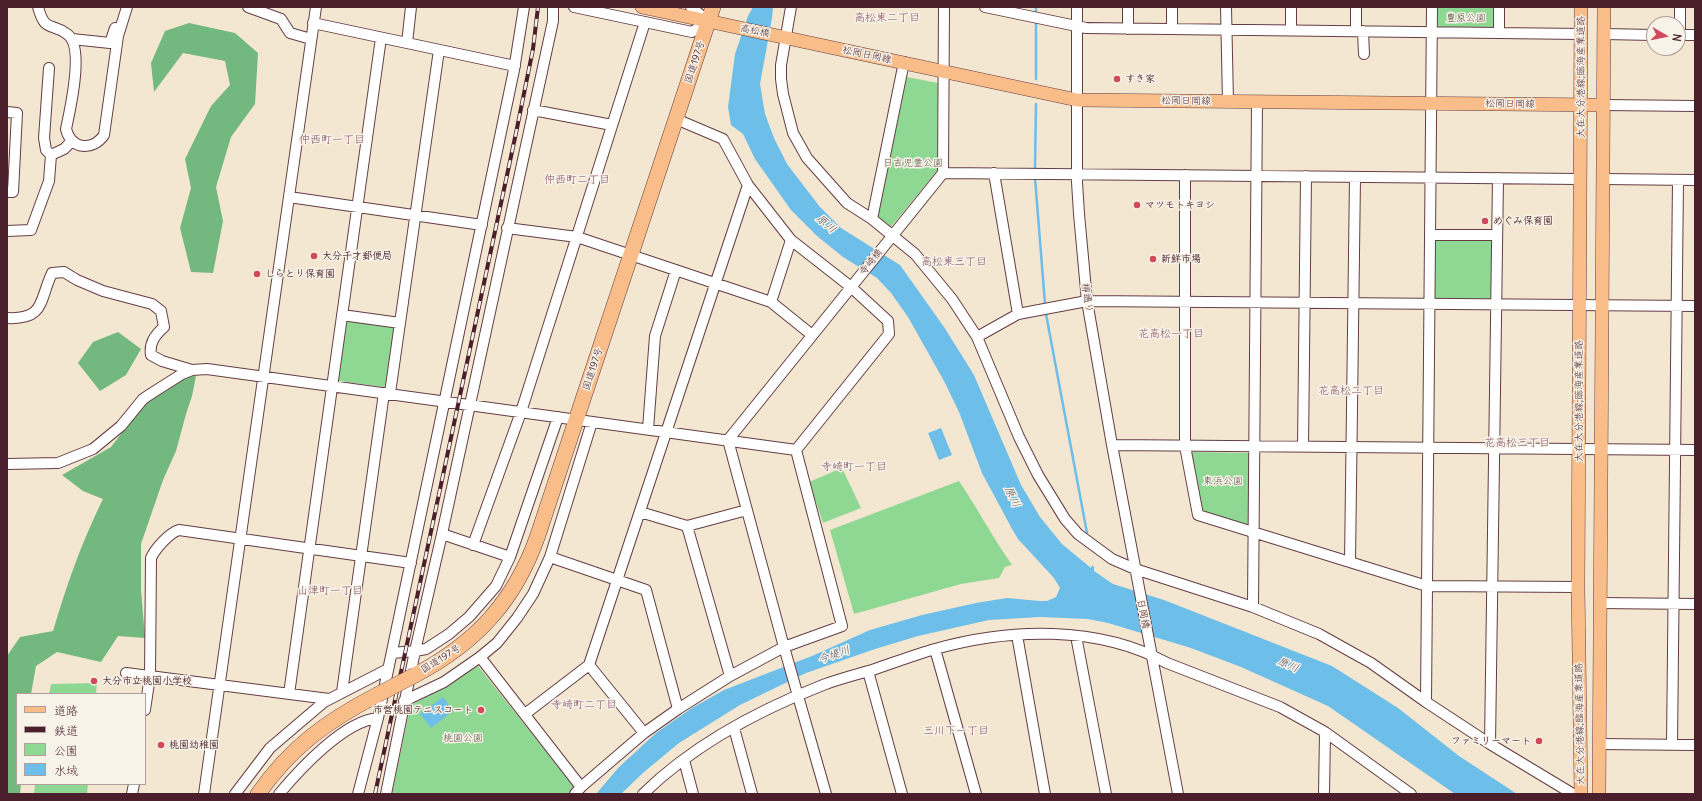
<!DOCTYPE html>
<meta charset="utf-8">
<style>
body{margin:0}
#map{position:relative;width:1702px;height:801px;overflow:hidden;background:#f4e7d1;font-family:Delius,"Klee One",sans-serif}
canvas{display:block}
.frame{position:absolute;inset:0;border:8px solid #4a1f2b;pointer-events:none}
.legend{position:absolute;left:16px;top:693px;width:130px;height:92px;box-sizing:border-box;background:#f7f3e8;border:1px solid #b29e9c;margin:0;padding:5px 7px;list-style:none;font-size:12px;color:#4a1f2b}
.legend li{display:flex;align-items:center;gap:8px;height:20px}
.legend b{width:20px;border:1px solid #b29e9c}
.north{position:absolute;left:1646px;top:16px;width:40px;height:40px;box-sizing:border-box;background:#f7f3e8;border:1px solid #b29e9c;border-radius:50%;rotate:99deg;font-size:11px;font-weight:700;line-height:16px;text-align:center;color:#4a1f2b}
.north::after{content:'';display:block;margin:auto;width:14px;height:18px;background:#d1495b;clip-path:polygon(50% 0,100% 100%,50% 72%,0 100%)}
</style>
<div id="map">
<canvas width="1702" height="801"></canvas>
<div class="frame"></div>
<ul class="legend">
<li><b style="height:5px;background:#f9bd89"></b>道路</li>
<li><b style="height:5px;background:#4a1f2b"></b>鉄道</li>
<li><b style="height:11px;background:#8fd894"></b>公園</li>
<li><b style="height:11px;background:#6dbee9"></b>水域</li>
</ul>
<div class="north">N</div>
</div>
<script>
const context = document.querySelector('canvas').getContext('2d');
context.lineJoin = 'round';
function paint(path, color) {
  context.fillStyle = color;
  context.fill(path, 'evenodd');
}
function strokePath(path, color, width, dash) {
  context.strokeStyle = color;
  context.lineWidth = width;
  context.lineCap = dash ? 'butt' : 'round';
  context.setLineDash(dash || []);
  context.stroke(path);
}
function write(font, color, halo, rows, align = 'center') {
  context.font = font + ' Delius,"Klee One",sans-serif';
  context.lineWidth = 3;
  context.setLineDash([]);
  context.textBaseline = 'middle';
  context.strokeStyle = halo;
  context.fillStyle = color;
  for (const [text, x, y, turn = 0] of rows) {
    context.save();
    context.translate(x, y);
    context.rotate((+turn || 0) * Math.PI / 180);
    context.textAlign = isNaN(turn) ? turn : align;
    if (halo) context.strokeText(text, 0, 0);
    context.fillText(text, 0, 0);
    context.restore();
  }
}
const green = new Path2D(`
 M 1437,7 L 1495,7 L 1495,26 L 1493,29 L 1440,29 L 1437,26 Z
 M 907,77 L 938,83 L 937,171 L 890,228 L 877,217 Z
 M 1439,238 L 1490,239 L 1492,243 L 1492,299 L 1490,302 L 1437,302 L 1434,298 L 1435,242 Z
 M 349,319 L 393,325 L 396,328 L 387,386 L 384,387 L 339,381 L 338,378 L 346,321 Z
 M 1192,452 L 1248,453 L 1251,454 L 1250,524 L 1247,527 L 1203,513 L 1190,455 Z
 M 842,468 L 861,508 L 823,523 L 809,482 Z
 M 959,481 C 978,509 993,538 1012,565 L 1005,567 L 999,578 L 961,584 L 854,614 L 830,530 Z
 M 478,666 L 575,788 L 571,794 L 392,794 L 410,707 L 413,704 Z
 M 97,683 L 96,694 L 49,694 L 51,684 Z
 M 35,784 L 88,784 L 87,794 L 34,794 Z`);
const forest = new Path2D(`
 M 189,23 L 235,33 L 258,53 L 255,104 L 231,137 L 216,187 L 223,221 L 213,273 L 191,272 L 180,228 L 191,188 L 185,159 L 211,106 L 230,85 L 225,61 L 183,53 L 154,92 L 151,63 L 165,31 Z
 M 118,332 L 141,349 L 126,375 L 100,391 L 78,363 L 93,342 Z
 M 186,376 L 196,376 L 192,396 L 186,414 L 176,451 L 163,480 L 141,544 L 141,590 L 145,638 L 118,636 L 101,662 L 57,652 L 36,666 L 31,694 L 17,694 L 17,784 L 21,784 L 20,794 L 7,794 L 7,656 L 20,637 L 53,631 C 66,587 82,541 103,499 L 83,491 L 62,475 L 111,447 L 137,413 L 160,390 Z`);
const water = new Path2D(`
 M 753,7 L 773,7 L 772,18 L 760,84 L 765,114 L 774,138 L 787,164 L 820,207 L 841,228 L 900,265 L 944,327 L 974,375 L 1021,485 L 1040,517 L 1062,544 L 1091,568 L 1092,565 L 1094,567 L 1094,571 L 1113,584 L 1164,600 L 1332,666 L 1398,708 L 1459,756 L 1517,794 L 1455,794 L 1328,706 L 1241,667 L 1191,648 L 1108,623 L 1088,619 L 1040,617 L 989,620 L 918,636 L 875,649 L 806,673 L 740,705 L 679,743 L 644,772 L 621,794 L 596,794 L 619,767 L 656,733 L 692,708 L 724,690 L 812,656 L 870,630 L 922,615 L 976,603 L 1007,598 L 1040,601 L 1047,601 L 1056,597 L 1060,588 L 1054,578 L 1018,539 L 1011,527 L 982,473 L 959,412 L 944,381 L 908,317 L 891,293 L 877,278 L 843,257 L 817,236 L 791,210 L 755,159 L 743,134 L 731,125 L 728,107 L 735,54 L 748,16 Z
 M 941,428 L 952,455 L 939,460 L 928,433 Z
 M 443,697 L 453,711 L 431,728 L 420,714 Z`);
const stream = new Path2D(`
 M 1036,14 L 1036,7
 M 1036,79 L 1036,23
 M 1035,168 L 1036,104
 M 1035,178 L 1045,304
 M 1046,314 L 1087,533`);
const minor = new Path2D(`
 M 38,7 C 45,33 51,22 67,34 C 85,46 70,110 66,129 C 71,150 93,151 104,135 L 118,36 L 127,7
 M 248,7 L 281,19 L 290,33 L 311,39
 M 574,7 L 692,32 L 708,21 L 691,7
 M 791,7 L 781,65 L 781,79 L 783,94 L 793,133 L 807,158 L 847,203 L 872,219 L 915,254 L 952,299 L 977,337 L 1019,437 L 1038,475 L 1065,519 L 1078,534 L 1112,559 L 1135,569 L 1253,607 L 1319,634 L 1371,663 L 1426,702 L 1490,744 L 1573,794
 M 985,7 L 1086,28 L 1581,34
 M 1077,7 L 1077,182 L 1079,214 L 1087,301 L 1112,445 L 1178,794
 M 1226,7 L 1228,102
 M 1291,7 L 1291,30
 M 313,23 L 515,66
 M 1128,29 L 1128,7
 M 1172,29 L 1172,7
 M 1356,31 L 1356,7
 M 1363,31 L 1364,54
 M 1499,33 L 1499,7
 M 1604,34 L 1654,35
 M 1678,35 L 1695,35
 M 1680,35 L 1680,7
 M 72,39 L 110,43 L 115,28
 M 407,43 L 411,7
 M 49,68 L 44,138 L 46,150 L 51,155 L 64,149 L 72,141
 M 1604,105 L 1695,106
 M 533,110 L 612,125
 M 7,112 L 17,113 L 13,192 L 7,192
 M 676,119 L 723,139 L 748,185 L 791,240 L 851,287 L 888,321 L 889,334 L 796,450
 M 943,173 L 1580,179
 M 994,173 L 1018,314
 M 1185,175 L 1185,446 L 1198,515 L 1427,586 L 1578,587
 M 1603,179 L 1695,180
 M 289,197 L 482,225
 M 872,219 L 904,62
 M 507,228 L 577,237 L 771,302 L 812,335
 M 7,231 L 31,230 L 49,181 L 51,155
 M 1430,235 L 1497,235
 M 771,302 L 791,240
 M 342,315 L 400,323
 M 7,318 C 45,320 39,301 52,273 L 64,272 L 77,280 L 103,291 L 152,304 L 161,311 L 164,327 C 155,335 149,343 151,355 L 162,361 L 192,370
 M 977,337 L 1018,314 L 1087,301 L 1695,306
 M 390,393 L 439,50
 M 648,429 L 655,336 L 676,270
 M 728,440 L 943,173 L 944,7
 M 728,440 L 784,647 L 826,794
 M 1112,445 L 1695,450
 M 1303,447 L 1306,176
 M 7,464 L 58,463 L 93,449 L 121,426 L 143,399 L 152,393 L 182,374 L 192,370 L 207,369 L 796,450
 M 640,512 L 687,526 L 747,510
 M 687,526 L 730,676
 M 442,534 L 510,557
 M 473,545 L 521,412 L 645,22
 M 550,557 L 646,590 L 678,709
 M 1350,562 L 1355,177
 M 1600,603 L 1695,604
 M 1253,607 L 1257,102
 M 1017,635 L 1045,794
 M 1076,636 L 1106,794
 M 935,649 L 976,794
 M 392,653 L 415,651 L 426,649 L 449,634 L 469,617 L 496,586 L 510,557 L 558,417
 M 480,657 L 581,787
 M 589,665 L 644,733
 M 868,671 L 902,794
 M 126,673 L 329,699
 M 342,692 L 384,393
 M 289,694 L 381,38
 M 404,701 L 444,682 L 480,657 L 497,643 L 517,618 L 533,594 L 550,557 L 592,422
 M 1426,702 L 1432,7
 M 145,710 L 150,676 L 151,558 C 155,549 169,533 179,530 L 411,563
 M 525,714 L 589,665 L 748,185
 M 734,728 L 752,794
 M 1490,744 L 1498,178
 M 1599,744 L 1695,745
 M 1672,745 L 1678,180
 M 684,760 L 693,794
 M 132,794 L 134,784
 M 204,794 L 316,7
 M 235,794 L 270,748 L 324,702 L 388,669
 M 279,794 C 300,769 344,721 378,718
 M 358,794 L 378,718 L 514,70 L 524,7
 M 386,794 L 415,651 L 442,534 L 553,21 L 553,7
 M 575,794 L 581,787 L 644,733 L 678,709 L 730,676 L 784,647 L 842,626 L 796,450
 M 643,794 C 692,746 759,710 823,685 C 839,679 855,675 872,670 C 893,663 914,655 935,649 C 1009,628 1098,625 1167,663 L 1280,707 L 1325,732 L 1411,794
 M 1324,794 L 1325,732`);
const major = new Path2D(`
 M 642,7 L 1077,100 L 1604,105
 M 1581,794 L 1578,587 L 1581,7
 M 1599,794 L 1604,7`);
const highway = new Path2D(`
 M 415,675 C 476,643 515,601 538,535 L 713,7
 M 258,794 C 291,747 327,721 377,695`);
const rail = new Path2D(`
 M 375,794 L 516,133 L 533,49 L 538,7`);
const highwayBridge = new Path2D(`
 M 377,695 L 415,675`);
const markers = [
 [1117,79,4,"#d1495b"],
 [1137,205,4,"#d1495b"],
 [1485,221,4,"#d1495b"],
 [314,256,4,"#d1495b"],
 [1153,259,4,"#d1495b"],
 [257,274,4,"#d1495b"],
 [94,681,4,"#d1495b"],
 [481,710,4,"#d1495b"],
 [1539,741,4,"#d1495b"],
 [161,745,4,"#d1495b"]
];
const parkNames = [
 ["豊原公園",1466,18],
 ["日吉児童公園",913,163],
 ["東浜公園",1223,481],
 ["桃園公園",463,738]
];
const streetNames = [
 ["高松橋",755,31,11],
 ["松岡日岡線",867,55,12],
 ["国道197号",695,62,-72],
 ["大在大分港線;臨海産業道路",1581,77,-90],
 ["松岡日岡線",1186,101,1],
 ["松岡日岡線",1510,104,1],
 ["寺崎橋",871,262,-51],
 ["柳通り",1087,298,82],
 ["国道197号",593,369,-72],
 ["大在大分港線;臨海産業道路",1579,401,-90],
 ["日岡橋",1143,614,79],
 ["国道197号",441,659,-32],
 ["大在大分港線;臨海産業道路",1580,724,-91]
];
const poiNames = [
 ["すき家",1125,79],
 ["マツモトキヨシ",1145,205],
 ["めぐみ保育園",1493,221],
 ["大分千才郵便局",322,256],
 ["新鮮市場",1161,259],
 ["しらとり保育園",265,274],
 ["大分市立桃園小学校",102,681],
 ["市営桃園テニスコート",473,710,"right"],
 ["ファミリーマート",1531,741,"right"],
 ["桃園幼稚園",169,745]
];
const neighbourhoodNames = [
 ["高松東二丁目",887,18],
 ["仲西町一丁目",332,140],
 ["仲西町二丁目",577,180],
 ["高松東三丁目",954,262],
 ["花高松一丁目",1171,334],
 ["花高松二丁目",1351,391],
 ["花高松三丁目",1517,443],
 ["寺崎町一丁目",854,467],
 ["山津町一丁目",330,591],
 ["寺崎町二丁目",584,705],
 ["三川下一丁目",956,731]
];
const waterNames = [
 ["原川",826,224,40],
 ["原川",1012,497,65],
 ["今堤川",834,655,-19],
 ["原川",1288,665,23]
];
paint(green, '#8fd894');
paint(forest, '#73b87e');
paint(water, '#6dbee9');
strokePath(stream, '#6dbee9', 2.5);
strokePath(minor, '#643d44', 12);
strokePath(major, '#643d44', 14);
strokePath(highway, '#643d44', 16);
strokePath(minor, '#fff', 10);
strokePath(major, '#f9bd89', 13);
strokePath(highway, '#f9bd89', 15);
strokePath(rail, '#4a1f2b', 4);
strokePath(rail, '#f7f3e8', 2.5, [8]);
strokePath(highwayBridge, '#643d44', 16, []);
strokePath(highwayBridge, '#f9bd89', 15);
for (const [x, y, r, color] of markers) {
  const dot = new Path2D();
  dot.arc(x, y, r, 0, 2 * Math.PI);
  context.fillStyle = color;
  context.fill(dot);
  strokePath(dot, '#f7f3e8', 1.5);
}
write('10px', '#5b4d45', '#f7f3e8', parkNames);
write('10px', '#4a1f2b', '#f7f3e8', streetNames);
write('bold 10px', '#4a1f2b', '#f7f3e8', poiNames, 'left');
write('11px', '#854f66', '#f7f3e8', neighbourhoodNames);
write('italic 11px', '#544f64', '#f7f3e8', waterNames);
</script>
